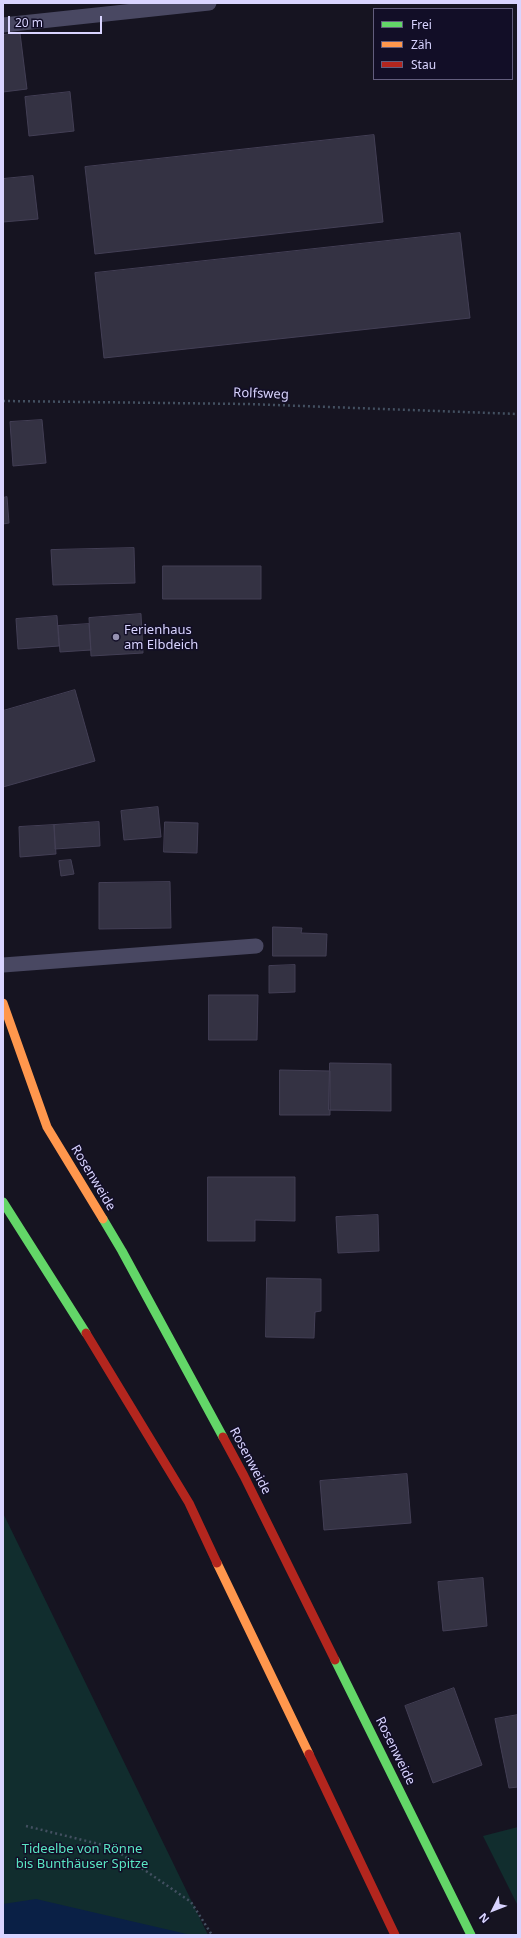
<!DOCTYPE html>
<meta charset="utf-8">
<style>
body{margin:0}
#map{position:relative;width:521px;height:1938px;overflow:hidden;background:#161421;font-family:"Noto Sans",sans-serif}
canvas{display:block}
.frame{position:absolute;inset:0;border:4px solid #d9d4ff;pointer-events:none}
.legend{position:absolute;left:373px;top:8px;width:140px;height:72px;box-sizing:border-box;background:#120e27;border:1px solid #625d7d;margin:0;padding:5px 7px;list-style:none;font-size:12px;color:#d9d4ff}
.legend li{display:flex;align-items:center;gap:8px;height:20px}
.legend b{width:20px;border:1px solid #625d7d}
.north{position:absolute;left:473px;top:1890px;width:40px;height:40px;-webkit-text-stroke:3px #120e27;paint-order:stroke;rotate:228deg;font-size:11px;font-weight:700;line-height:16px;text-align:center;color:#d9d4ff}
.north::after{content:'';display:block;margin:auto;width:14px;height:18px;background:#d9d4ff;clip-path:polygon(50% 0,100% 100%,50% 72%,0 100%)}
.scale{position:absolute;left:8px;top:16px;width:94px;height:18px;box-sizing:border-box;border:2px solid #d9d4ff;border-top:0;padding-left:5px;font-size:12px;line-height:14px;white-space:nowrap;color:#d9d4ff;-webkit-text-stroke:3px #120e27;paint-order:stroke}
</style>
<div id="map">
<canvas width="521" height="1938"></canvas>
<div class="frame"></div>
<ul class="legend">
<li><b style="height:5px;background:#63d668"></b>Frei</li>
<li><b style="height:5px;background:#ff974d"></b>Zäh</li>
<li><b style="height:5px;background:#b3261e"></b>Stau</li>
</ul>
<div class="north">N</div>
<div class="scale">20 m</div>
</div>
<script>
const context = document.querySelector('canvas').getContext('2d');
context.lineJoin = 'round';
function paint(path, color) {
  context.fillStyle = color;
  context.fill(path, 'evenodd');
}
function strokePath(path, color, width, dash) {
  context.strokeStyle = color;
  context.lineWidth = width;
  context.lineCap = dash ? 'butt' : 'round';
  context.setLineDash(dash || []);
  context.stroke(path);
}
function write(font, color, halo, rows, align = 'center') {
  context.font = font + ' "Noto Sans",sans-serif';
  context.lineWidth = 3;
  context.setLineDash([]);
  context.textBaseline = 'middle';
  context.strokeStyle = halo;
  context.fillStyle = color;
  for (const [text, x, y, turn = 0] of rows) {
    context.save();
    context.translate(x, y);
    context.rotate((+turn || 0) * Math.PI / 180);
    context.textAlign = isNaN(turn) ? turn : align;
    if (halo) context.strokeText(text, 0, 0);
    context.fillText(text, 0, 0);
    context.restore();
  }
}
const green = new Path2D(`
 M 3,1513 L 208,1935 L 3,1935 Z
 M 518,1827 L 518,1906 L 483,1836 Z`);
const water = new Path2D(`
 M 36,1899 L 191,1935 L 3,1935 L 3,1904 Z`);
const building = new Path2D(`
 M 20,33 L 27,89 L 3,92 L 3,35 Z
 M 70,92 L 74,131 L 29,136 L 25,97 Z
 M 374,135 L 383,222 L 95,254 L 85,167 Z
 M 33,176 L 38,219 L 3,222 L 3,179 Z
 M 460,233 L 470,318 L 104,358 L 95,273 Z
 M 42,420 L 46,463 L 13,466 L 10,422 Z
 M 7,497 L 9,523 L 3,524 L 3,498 Z
 M 134,548 L 135,583 L 53,585 L 51,550 Z
 M 163,566 L 261,566 L 261,599 L 163,599 Z
 M 141,614 L 143,653 L 91,656 L 89,618 Z
 M 57,616 L 59,646 L 18,649 L 16,619 Z
 M 89,624 L 91,650 L 60,652 L 58,626 Z
 M 75,690 L 95,761 L 3,787 L 3,711 Z
 M 158,807 L 161,837 L 124,840 L 121,811 Z
 M 99,822 L 100,846 L 55,849 L 54,825 Z
 M 165,822 L 198,823 L 197,853 L 164,852 Z
 M 54,825 L 56,854 L 20,857 L 19,827 Z
 M 71,860 L 74,874 L 61,876 L 59,861 Z
 M 170,882 L 171,928 L 99,929 L 99,883 Z
 M 273,927 L 302,928 L 301,933 L 327,934 L 326,956 L 273,956 Z
 M 295,965 L 295,992 L 269,993 L 269,966 Z
 M 209,995 L 258,995 L 257,1040 L 209,1040 Z
 M 330,1063 L 391,1064 L 391,1111 L 329,1110 Z
 M 280,1070 L 330,1071 L 330,1115 L 280,1115 Z
 M 208,1177 L 295,1177 L 295,1221 L 255,1220 L 255,1241 L 208,1241 Z
 M 378,1215 L 379,1251 L 338,1253 L 336,1217 Z
 M 267,1278 L 321,1279 L 321,1311 L 315,1312 L 314,1338 L 266,1337 Z
 M 407,1474 L 411,1523 L 324,1530 L 320,1481 Z
 M 483,1578 L 487,1626 L 443,1631 L 438,1582 Z
 M 454,1688 L 482,1765 L 433,1783 L 405,1706 Z
 M 518,1715 L 518,1787 L 509,1788 L 495,1719 Z`);
const path = new Path2D(`
 M 3,401 L 248,404 L 518,414
 M 26,1826 L 111,1847 L 191,1902 L 212,1935`);
const lane = new Path2D(`
 M 3,25 L 209,3
 M 3,965 L 256,946`);
const fast = new Path2D(`
 M 3,1202 L 86,1333
 M 103,1219 L 122,1251 L 223,1437
 M 335,1660 L 471,1935`);
const slow = new Path2D(`
 M 3,1003 L 47,1127 L 103,1219
 M 217,1563 L 309,1754`);
const jam = new Path2D(`
 M 86,1333 L 189,1503 L 217,1563
 M 223,1437 L 244,1476 L 335,1660
 M 309,1754 L 395,1935`);
const markers = [
 [116,637,4,"#9591b1"]
];
const streetNames = [
 ["Rolfsweg",261,394,2],
 ["Rosenweide",93,1178,59],
 ["Rosenweide",250,1461,62],
 ["Rosenweide",395,1751,64]
];
const poiNames = [
 ["Ferienhaus",124,630],
 ["am Elbdeich",124,645]
];
const parkNames = [
 ["Tideelbe von Rönne",82,1849],
 ["bis Bunthäuser Spitze",82,1864]
];
paint(green, '#112d2e');
paint(water, '#0a2046');
paint(building, '#343243');
strokePath(building, '#433f55', 1);
strokePath(path, '#435061', 2.5, [2, 3]);
strokePath(lane, '#494862', 15);
strokePath(fast, '#63d668', 9);
strokePath(slow, '#ff974d', 9);
strokePath(jam, '#b3261e', 9);
for (const [x, y, r, color] of markers) {
  const dot = new Path2D();
  dot.arc(x, y, r, 0, 2 * Math.PI);
  context.fillStyle = color;
  context.fill(dot);
  strokePath(dot, '#120e27', 1.5);
}
write('13px', '#d9d4ff', '#120e27', streetNames);
write('13px', '#d9d4ff', '#120e27', poiNames, 'left');
write('13px', '#59e6c3', '#120e27', parkNames);
</script>
